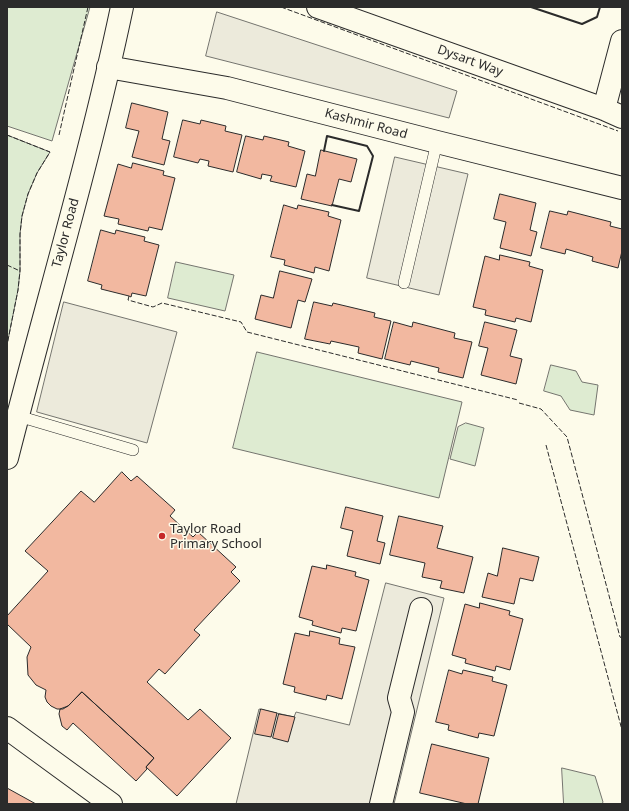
<!DOCTYPE html>
<style>
body{margin:0}
#map{position:relative;width:629px;height:811px;overflow:hidden;background:#fdfbea;font-family:"Noto Sans",sans-serif}
canvas{display:block}
.frame{position:absolute;inset:0;border:8px solid #2b2b2b;pointer-events:none}
</style>
<div id="map">
<canvas width="629" height="811"></canvas>
<div class="frame"></div>
</div>
<script>
const context = document.querySelector('canvas').getContext('2d');
context.lineJoin = 'round';
function paint(path, color) {
  context.fillStyle = color;
  context.fill(path, 'evenodd');
}
function strokePath(path, color, width, dash) {
  context.strokeStyle = color;
  context.lineWidth = width;
  context.lineCap = dash ? 'butt' : 'round';
  context.setLineDash(dash || []);
  context.stroke(path);
}
function write(font, color, halo, rows, align = 'center') {
  context.font = font + ' "Noto Sans",sans-serif';
  context.lineWidth = 3;
  context.setLineDash([]);
  context.textBaseline = 'middle';
  context.strokeStyle = halo;
  context.fillStyle = color;
  for (const [text, x, y, turn = 0] of rows) {
    context.save();
    context.translate(x, y);
    context.rotate((+turn || 0) * Math.PI / 180);
    context.textAlign = isNaN(turn) ? turn : align;
    if (halo) context.strokeText(text, 0, 0);
    context.fillText(text, 0, 0);
    context.restore();
  }
}
const green = new Path2D(`
 M 7,7 L 90,7 L 52,141 L 7,126 Z
 M 7,135 L 50,152 L 37,173 L 28,194 L 22,216 L 20,234 L 20,271 L 18,290 L 7,345 Z
 M 176,262 L 234,275 L 225,311 L 168,298 Z
 M 257,352 L 462,402 L 439,498 L 233,448 Z
 M 551,365 L 576,371 L 582,382 L 598,385 L 594,415 L 570,410 L 561,396 L 544,391 Z
 M 466,423 L 484,428 L 475,466 L 450,459 L 458,427 Z
 M 562,768 L 595,776 L 603,802 L 602,804 L 564,804 Z`);
const parking = new Path2D(`
 M 217,12 L 457,91 L 449,118 L 206,56 Z
 M 395,157 L 468,174 L 439,295 L 367,278 Z
 M 64,302 L 177,332 L 147,443 L 37,412 Z
 M 386,583 L 444,598 L 394,804 L 236,804 L 259,709 L 294,717 L 296,712 L 349,725 Z`);
const building = new Path2D(`
 M 132,103 L 168,112 L 162,139 L 170,141 L 164,165 L 132,157 L 139,131 L 126,128 Z
 M 183,120 L 200,124 L 201,120 L 226,126 L 225,131 L 242,135 L 233,172 L 208,166 L 209,161 L 200,159 L 198,163 L 174,157 Z
 M 246,136 L 263,140 L 264,136 L 289,142 L 288,146 L 305,151 L 296,187 L 270,181 L 272,176 L 262,174 L 261,179 L 237,172 Z
 M 321,150 L 357,159 L 351,182 L 339,179 L 332,206 L 301,199 L 307,174 L 315,176 Z
 M 133,163 L 164,171 L 163,175 L 175,178 L 162,230 L 149,227 L 148,231 L 118,224 L 119,219 L 104,216 L 118,164 L 131,168 Z
 M 500,194 L 536,203 L 530,230 L 537,232 L 531,256 L 500,248 L 506,222 L 494,219 Z
 M 284,205 L 297,209 L 298,205 L 329,212 L 328,216 L 341,220 L 329,271 L 315,267 L 314,273 L 284,265 L 285,260 L 271,257 Z
 M 550,211 L 567,215 L 568,211 L 611,222 L 610,226 L 622,229 L 622,251 L 618,268 L 592,261 L 593,257 L 566,249 L 565,254 L 541,248 Z
 M 101,230 L 115,234 L 116,230 L 145,237 L 144,241 L 159,245 L 146,296 L 132,293 L 131,297 L 129,296 L 101,289 L 102,285 L 88,281 Z
 M 500,255 L 530,262 L 529,266 L 543,270 L 531,322 L 516,318 L 515,322 L 485,315 L 486,310 L 473,307 L 485,256 L 499,260 Z
 M 280,271 L 312,279 L 305,302 L 298,300 L 291,328 L 255,319 L 261,295 L 273,298 Z
 M 314,302 L 332,306 L 333,303 L 375,313 L 374,317 L 391,321 L 382,359 L 358,353 L 359,347 L 331,341 L 330,344 L 305,339 Z
 M 394,322 L 412,327 L 413,322 L 455,333 L 454,338 L 472,342 L 463,378 L 438,372 L 439,368 L 411,361 L 410,365 L 385,359 Z
 M 485,322 L 517,330 L 510,356 L 522,359 L 516,384 L 481,375 L 488,348 L 479,346 Z
 M 122,472 L 131,481 L 137,476 L 175,510 L 170,516 L 193,537 L 198,532 L 236,567 L 231,572 L 240,581 L 194,630 L 200,635 L 165,674 L 159,669 L 147,682 L 188,720 L 200,709 L 231,738 L 177,796 L 146,767 L 154,758 L 82,692 L 68,706 L 63,709 L 57,709 L 51,706 L 47,702 L 45,697 L 46,690 L 36,685 L 28,675 L 27,657 L 31,647 L 7,624 L 7,616 L 48,571 L 25,551 L 81,491 L 94,502 Z
 M 346,507 L 383,516 L 377,541 L 385,543 L 380,564 L 347,556 L 353,531 L 341,528 Z
 M 399,516 L 443,526 L 437,548 L 473,557 L 464,593 L 440,588 L 442,581 L 422,577 L 425,563 L 390,555 Z
 M 503,548 L 539,557 L 533,581 L 520,578 L 514,604 L 482,597 L 488,573 L 497,576 Z
 M 327,565 L 356,572 L 355,576 L 369,580 L 356,631 L 342,628 L 341,633 L 312,625 L 313,621 L 299,617 L 312,566 L 326,569 Z
 M 480,603 L 510,611 L 509,615 L 523,619 L 510,670 L 496,666 L 495,671 L 465,663 L 466,659 L 452,655 L 465,604 L 479,608 Z
 M 310,631 L 340,638 L 339,644 L 355,647 L 342,699 L 327,695 L 326,700 L 294,692 L 295,687 L 283,684 L 295,633 L 309,636 Z
 M 449,670 L 462,674 L 463,670 L 493,677 L 492,681 L 507,685 L 494,736 L 479,733 L 478,738 L 448,730 L 449,725 L 436,722 Z
 M 82,692 L 154,758 L 146,767 L 147,769 L 136,781 L 73,723 L 67,730 L 62,726 L 59,714 L 60,709 L 68,706 Z
 M 261,709 L 277,713 L 271,737 L 255,734 Z
 M 279,714 L 295,717 L 288,742 L 273,738 Z
 M 432,744 L 489,758 L 478,804 L 467,804 L 420,793 Z
 M 7,788 L 36,804 L 7,804 Z`);
const service = new Path2D(`
 M 404,283 L 437,142
 M 18,416 L 133,450`);
const minor = new Path2D(`
 M 108,67 L 227,88 L 437,142 L 622,188
 M 7,458 C 45,308 90,159 122,7
 M 7,728 L 111,804
 M 381,804 L 403,712 L 399,698 L 421,609`);
const tertiary = new Path2D(`
 M 318,7 L 604,109 L 622,117
 M 604,109 L 622,41`);
const fence = new Path2D(`
 M 281,7 L 618,131
 M 7,135 L 50,152 L 37,173 L 28,194 L 22,216 L 20,234 L 20,271 L 18,290 L 7,345
 M 59,135 L 88,7
 M 7,265 L 20,271
 M 129,296 L 128,300 L 153,307 L 162,303 L 241,322 L 247,332 L 518,400
 M 519,403 L 541,409 L 567,437 L 620,637 L 622,638
 M 546,445 L 622,730`);
const wall = new Path2D(`
 M 531,7 L 582,24 L 597,17 L 600,7
 M 324,151 L 327,136 L 367,146 L 373,156 L 359,211 L 332,205`);
const markers = [
 [162,536,4,"#c62828"]
];
const streetNames = [
 ["Dysart Way",470,61,20],
 ["Kashmir Road",366,124,15],
 ["Taylor Road",66,233,-75]
];
const poiNames = [
 ["Taylor Road",170,529],
 ["Primary School",170,544]
];
paint(green, '#deebd1');
strokePath(green, '#74746e', 1);
paint(parking, '#eceadb');
strokePath(parking, '#74746e', 1);
paint(building, '#f2b8a0');
strokePath(building, '#2b2b2b', 1);
strokePath(service, '#2b2b2b', 12);
strokePath(minor, '#2b2b2b', 24);
strokePath(tertiary, '#2b2b2b', 24);
strokePath(service, '#fdfbea', 11);
strokePath(minor, '#fdfbea', 22);
strokePath(tertiary, '#fdfbea', 22);
strokePath(fence, '#2b2b2b', 1, [5, 2]);
strokePath(wall, '#2b2b2b', 2);
for (const [x, y, r, color] of markers) {
  const dot = new Path2D();
  dot.arc(x, y, r, 0, 2 * Math.PI);
  context.fillStyle = color;
  context.fill(dot);
  strokePath(dot, '#fdfbea', 1.5);
}
write('13px', '#2b2b2b', '#fdfbea', streetNames);
write('13px', '#2b2b2b', '#fdfbea', poiNames, 'left');
</script>
